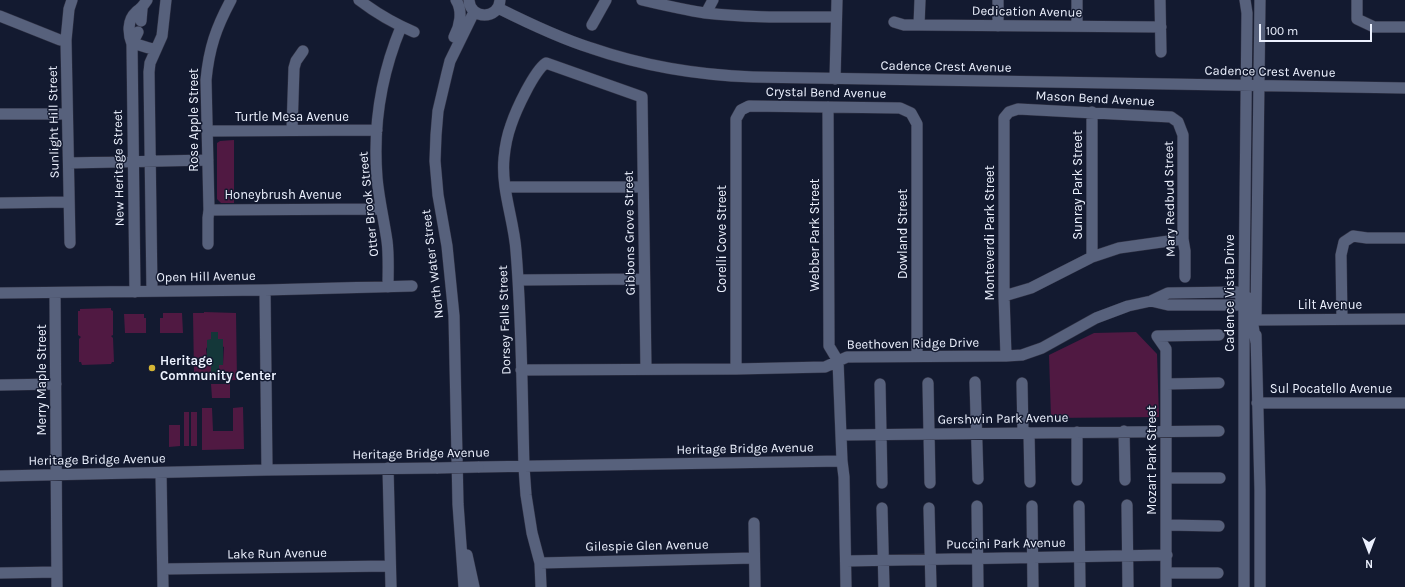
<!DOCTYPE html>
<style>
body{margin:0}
#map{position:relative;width:1405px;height:587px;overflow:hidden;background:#131a30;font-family:Karla,sans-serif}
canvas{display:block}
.north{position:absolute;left:1349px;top:531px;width:40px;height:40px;-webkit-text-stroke:3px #131a30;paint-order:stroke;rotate:180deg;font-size:11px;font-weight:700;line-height:16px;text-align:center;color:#ecf1fe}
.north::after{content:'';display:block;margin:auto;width:14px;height:18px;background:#ecf1fe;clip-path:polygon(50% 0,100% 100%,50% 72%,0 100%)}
.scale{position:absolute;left:1259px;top:24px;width:113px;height:18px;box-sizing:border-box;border:2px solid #ecf1fe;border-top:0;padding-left:5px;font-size:12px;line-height:14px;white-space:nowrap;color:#ecf1fe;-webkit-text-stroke:3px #131a30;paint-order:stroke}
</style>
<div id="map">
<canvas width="1405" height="587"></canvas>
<div class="north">N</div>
<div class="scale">100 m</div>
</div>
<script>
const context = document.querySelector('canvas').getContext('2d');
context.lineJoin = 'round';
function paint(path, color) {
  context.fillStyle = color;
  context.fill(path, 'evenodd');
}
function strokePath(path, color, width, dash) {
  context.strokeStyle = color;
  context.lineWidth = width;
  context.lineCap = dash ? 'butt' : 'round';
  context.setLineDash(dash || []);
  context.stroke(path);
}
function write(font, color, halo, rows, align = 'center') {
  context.font = font + ' Karla,sans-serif';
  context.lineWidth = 3;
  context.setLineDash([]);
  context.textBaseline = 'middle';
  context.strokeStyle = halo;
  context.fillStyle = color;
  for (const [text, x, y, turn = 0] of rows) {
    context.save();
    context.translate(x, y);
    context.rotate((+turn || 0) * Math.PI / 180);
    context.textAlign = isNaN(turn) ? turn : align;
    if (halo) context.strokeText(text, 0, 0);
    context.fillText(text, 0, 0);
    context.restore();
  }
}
const green = new Path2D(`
 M 234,140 L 234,203 L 221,203 L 217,199 L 217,143 L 220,141 Z
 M 111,308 L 111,310 L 113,311 L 113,335 L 111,336 L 113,338 L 114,362 L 112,362 L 111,364 L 82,365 L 81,362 L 79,362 L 79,339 L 81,337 L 78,335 L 78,311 L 80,311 L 80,309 Z
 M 204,312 L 236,313 L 237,380 L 180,381 L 180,373 L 194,373 L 193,313 L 204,313 ZM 211,340 L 224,347 L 223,365 L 219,365 L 207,358 L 206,349 Z
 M 163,313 L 182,313 L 183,333 L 160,333 L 160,318 L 163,318 Z
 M 124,314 L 144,314 L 144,318 L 146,318 L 146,333 L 125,333 Z
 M 1136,332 L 1157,354 L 1159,417 L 1051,418 L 1049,355 L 1094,333 Z
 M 211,384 L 230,384 L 230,398 L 212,398 Z
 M 243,407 L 244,449 L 202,450 L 202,408 L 212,408 L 213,431 L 233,431 L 233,408 Z
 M 184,412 L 189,412 L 189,446 L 184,446 Z
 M 191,412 L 197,412 L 197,446 L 191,446 Z
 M 169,425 L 180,425 L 180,446 L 169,447 Z`);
const water = new Path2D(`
 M 211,332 L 218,332 L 218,339 L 223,339 L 223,365 L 219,365 L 219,373 L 211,373 L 211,366 L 207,365 L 207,340 L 211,339 Z`);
const minor = new Path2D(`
 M 147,0 C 142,8 142,7 136,12 C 127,20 128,34 132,44 C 141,44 147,49 156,49
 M 359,0 C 376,13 395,24 414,32
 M 469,0 C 470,20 499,20 500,0
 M 642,0 C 663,5 684,10 705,13 C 748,18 793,17 836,17
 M 1160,0 L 1161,52
 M 1357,0 L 1357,19 L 1374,27 L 1405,27
 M 498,8 C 528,23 559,38 591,48 C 643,66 697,75 753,77 L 1405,88
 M 706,13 L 713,0
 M 0,16 L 60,40 L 66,40
 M 141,21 L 142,9
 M 894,22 L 904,25 L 919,25 L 1161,27
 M 592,25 L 606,0
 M 919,25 L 920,0
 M 998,26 L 998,0
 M 1077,26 L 1077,0
 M 454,37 C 460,26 463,11 456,0
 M 835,79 L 837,0
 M 828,107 L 829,346 L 838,361 L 842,461 L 844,477 L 846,587
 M 0,114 L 67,114
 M 292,130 L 294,68 L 296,61 L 303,51
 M 208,131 L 377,130
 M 69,163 L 208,160
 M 505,187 L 643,187
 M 0,203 L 69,202
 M 209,210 L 381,209
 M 70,243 L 66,40 L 69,9 L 72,0
 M 208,244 L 208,218 L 209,210 L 206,80 C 209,48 216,28 231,0
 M 1092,257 L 1092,112
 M 519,280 L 644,279
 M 388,287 C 388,272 389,256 387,241 C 384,220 379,200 377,178 C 373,127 381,75 401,27
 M 265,290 L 267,470
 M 152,291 L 149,72 L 150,63 L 162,36 L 166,0
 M 135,292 L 132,44 L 138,32
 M 0,293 L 265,290 L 412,286
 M 55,293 L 57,587
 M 1004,296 L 1031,288 L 1092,257 L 1119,248 L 1183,239
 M 1151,301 L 1168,305 L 1237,305 L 1247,297
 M 1256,317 L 1260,0
 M 1342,319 L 1341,255 L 1344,242 L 1353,236 L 1367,238 L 1405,238
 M 1256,320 L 1405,319
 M 1256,335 L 1260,490 L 1260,587
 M 1157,336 L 1166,349 L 1166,587
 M 1157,336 L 1219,335
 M 1006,356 L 1004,296 L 1004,118 L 1009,112 L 1018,109 L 1171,117 L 1178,122 L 1183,135 L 1183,239 L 1185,251 L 1185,277
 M 736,369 L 736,119 L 741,110 L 749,106 L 900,108 L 911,113 L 917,124 L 917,356
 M 521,370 L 736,369 L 825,367 L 847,357 L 1006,356 L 1022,355 L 1042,348 L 1096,318 L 1128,306 L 1151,301 L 1168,293 L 1237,292 C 1254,309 1251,320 1256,342
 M 975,382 L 978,479
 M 928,383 L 930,483
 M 1022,383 L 1023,433
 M 880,384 L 882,483
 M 1166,384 L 1219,383
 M 0,385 L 56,384
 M 1257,403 L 1405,403
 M 1124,431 L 1125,480
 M 1077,432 L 1077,480
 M 1029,433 L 1030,482
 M 841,435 L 1219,431
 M 478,467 L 842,461
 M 388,468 L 391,587
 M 161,473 L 163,587
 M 0,476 L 267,470 L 438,468
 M 1166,478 L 1220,478
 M 1127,505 L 1128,587
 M 977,506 L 978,587
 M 1032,506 L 1033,587
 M 1079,506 L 1080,587
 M 882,508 L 884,587
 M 929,508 L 931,587
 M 754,523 L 755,587
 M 1166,525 L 1219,526
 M 467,555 L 474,587
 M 846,561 L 1167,555
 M 540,563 L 754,558
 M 163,569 L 390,566
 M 0,573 L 57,572
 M 1167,573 L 1218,573
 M 464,587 L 458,504 L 454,316 L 447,246 L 438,195 L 435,161 L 436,135 L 438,111 L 447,73 L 450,61 L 474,12
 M 541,587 L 540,563 L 532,533 L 526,495 L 524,467 C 522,395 522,323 516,251 C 514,220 501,190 504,158 C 505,147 507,136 511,125 C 516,110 534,71 546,63 L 642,97 L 646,369
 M 1244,587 L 1244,299 L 1247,13 L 1245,0`);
const minorBridge = new Path2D(`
 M 438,468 L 478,467`);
const markers = [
 [152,368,4,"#d5b535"]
];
const streetNames = [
 ["Dedication Avenue",1027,12,1],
 ["Cadence Crest Avenue",946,67,1],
 ["Cadence Crest Avenue",1270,72,1],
 ["Crystal Bend Avenue",826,93,1],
 ["Mason Bend Avenue",1095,99,3],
 ["Turtle Mesa Avenue",292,117],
 ["Rose Apple Street",194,120,-90],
 ["Sunlight Hill Street",54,122,-91],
 ["New Heritage Street",119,168,-91],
 ["Sunray Park Street",1078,185,-90],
 ["Honeybrush Avenue",283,195],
 ["Mary Redbud Street",1170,199,-91],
 ["Otter Brook Street",369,204,-96],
 ["Gibbons Grove Street",630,233,-91],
 ["Monteverdi Park Street",990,233,-90],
 ["Dowland Street",903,234,-90],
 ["Webber Park Street",815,235,-90],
 ["Corelli Cove Street",722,239,-90],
 ["North Water Street",433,264,-97],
 ["Open Hill Avenue",206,277,-1],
 ["Cadence Vista Drive",1230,293,-90],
 ["Lilt Avenue",1330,305],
 ["Dorsey Falls Street",505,320,-92],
 ["Beethoven Ridge Drive",913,344,-1],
 ["Merry Maple Street",42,380,-90],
 ["Sul Pocatello Avenue",1331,389],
 ["Gershwin Park Avenue",1003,419,-1],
 ["Heritage Bridge Avenue",745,449,-1],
 ["Heritage Bridge Avenue",421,454,-1],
 ["Heritage Bridge Avenue",97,460,-1],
 ["Mozart Park Street",1152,460,-90],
 ["Puccini Park Avenue",1006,544,-1],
 ["Gilespie Glen Avenue",647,546,-1],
 ["Lake Run Avenue",277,554,-1]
];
const poiNames = [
 ["Heritage",160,361],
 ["Community Center",160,376]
];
paint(green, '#501942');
paint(water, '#143739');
strokePath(minor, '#313345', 12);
strokePath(minor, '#57617c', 11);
strokePath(minorBridge, '#313345', 12, []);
strokePath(minorBridge, '#57617c', 11);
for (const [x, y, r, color] of markers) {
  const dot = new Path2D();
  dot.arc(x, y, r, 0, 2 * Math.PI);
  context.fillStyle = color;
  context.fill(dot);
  strokePath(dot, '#131a30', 1.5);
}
write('13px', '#ecf1fe', '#131a30', streetNames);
write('bold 13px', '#ecf1fe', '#131a30', poiNames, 'left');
</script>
